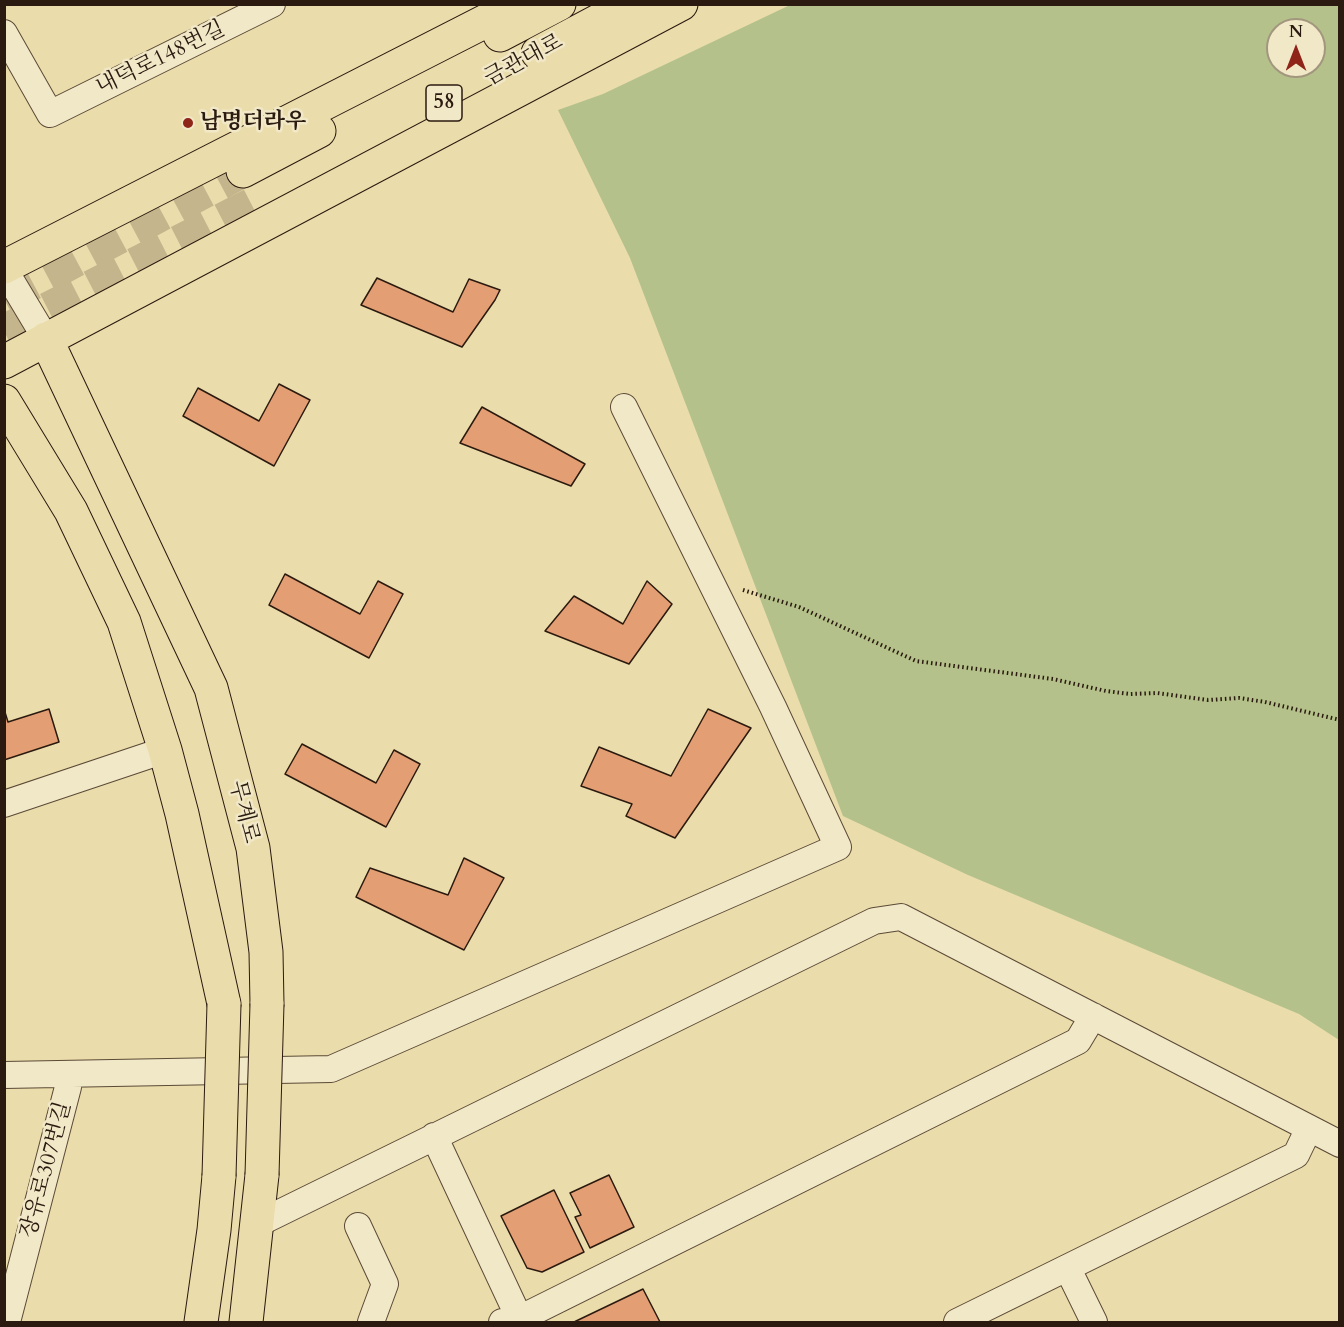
<!DOCTYPE html>
<meta charset="utf-8">
<style>
body{margin:0}
#map{position:relative;width:1344px;height:1327px;overflow:hidden;background:#eadcab;font-family:Cardo,serif}
canvas{display:block}
.frame{position:absolute;inset:0;border:6px solid #2b1a0f;pointer-events:none}
.north{position:absolute;left:1266px;top:18px;width:60px;height:60px;box-sizing:border-box;background:#f1e8c8;border:2px solid #a2967e;border-radius:50%;rotate:0deg;font-size:16px;font-weight:700;line-height:24px;text-align:center;color:#2b1a0f}
.north::after{content:'';display:block;margin:auto;width:21px;height:27px;background:#8f2418;clip-path:polygon(50% 0,100% 100%,50% 72%,0 100%)}
</style>
<div id="map">
<canvas width="1344" height="1327"></canvas>
<div class="frame"></div>
<div class="north">N</div>
</div>
<script>
const context = document.querySelector('canvas').getContext('2d');
context.lineJoin = 'round';
function paint(path, color) {
  context.fillStyle = color;
  context.fill(path, 'evenodd');
}
function strokePath(path, color, width, dash) {
  context.strokeStyle = color;
  context.lineWidth = width;
  context.lineCap = dash ? 'butt' : 'round';
  context.setLineDash(dash || []);
  context.stroke(path);
}
function write(font, color, halo, rows, align = 'center') {
  context.font = font + ' Cardo,"Noto Serif KR",serif';
  context.lineWidth = 5;
  context.setLineDash([]);
  context.textBaseline = 'middle';
  context.strokeStyle = halo;
  context.fillStyle = color;
  for (const [text, x, y, turn = 0] of rows) {
    context.save();
    context.translate(x, y);
    context.rotate((+turn || 0) * Math.PI / 180);
    context.textAlign = isNaN(turn) ? turn : align;
    if (halo) context.strokeText(text, 0, 0);
    context.fillText(text, 0, 0);
    context.restore();
  }
}
const green = new Path2D(`
 M 790,5 L 1339,5 L 1339,1040 L 1299,1014 L 968,875 L 843,816 L 630,258 L 558,110 L 603,94 ZM 1278,30 L 1314,30 L 1314,66 L 1278,66 Z`);
const building = new Path2D(`
 M 377,278 L 453,312 L 469,279 L 500,290 L 495,300 L 462,347 L 361,305 Z
 M 279,384 L 310,400 L 274,466 L 183,416 L 198,388 L 259,421 Z
 M 482,407 L 585,464 L 571,486 L 460,443 Z
 M 285,574 L 360,614 L 378,581 L 403,594 L 369,658 L 269,605 Z
 M 647,581 L 672,604 L 629,664 L 545,631 L 574,596 L 623,624 Z
 M 4,709 L 8,722 L 49,709 L 59,742 L 4,760 Z
 M 708,709 L 751,728 L 675,838 L 626,816 L 632,804 L 581,786 L 599,747 L 671,776 Z
 M 302,744 L 376,783 L 394,750 L 420,764 L 386,827 L 285,774 Z
 M 464,858 L 504,878 L 464,950 L 356,897 L 370,868 L 448,895 Z
 M 609,1175 L 634,1227 L 590,1248 L 575,1217 L 581,1215 L 570,1193 Z
 M 554,1190 L 584,1252 L 542,1272 L 527,1268 L 501,1216 Z
 M 643,1289 L 660,1322 L 574,1322 Z`);
const majorTunnel = new Path2D(`
 M 4,299 L 243,171
 M 4,331 L 258,201`);
const path = new Path2D(`
 M 743,590 L 799,607 L 916,661 L 1053,679 L 1106,691 L 1130,694 L 1157,693 L 1208,700 L 1239,698 L 1265,702 L 1340,720`);
const minor = new Path2D(`
 M 4,33 L 50,114 L 272,4
 M 4,269 L 46,339
 M 4,804 L 165,750
 M 4,1075 L 331,1069 L 838,847 L 773,707 L 624,407
 M 434,1136 L 521,1322
 M 257,1224 L 874,921 L 901,917 L 1340,1144
 M 358,1226 L 385,1284 L 371,1322
 M 1068,1269 L 1094,1322
 M 7,1322 L 68,1087
 M 502,1322 L 519,1319 L 1078,1041 L 1093,1016
 M 957,1322 L 1296,1155 L 1309,1128`);
const major = new Path2D(`
 M 500,35 L 559,4
 M 538,53 L 630,4
 M 243,171 L 319,131
 M 4,267 L 519,4
 M 46,339 L 211,688 L 253,848 L 266,952 L 267,1004
 M 4,362 L 681,4
 M 4,401 L 71,511 L 124,622 L 165,750 L 182,814 L 224,1004
 M 201,1322 L 214,1230 L 219,1176
 M 246,1322 L 262,1175`);
const majorBridge = new Path2D(`
 M 262,1175 L 267,1004
 M 219,1176 L 224,1004`);
const markers = [
 [188,123,6,"#8f2418"]
];
const shields = [
 [444,103,36]
];
const shieldNames = [
 ["58",444,103]
];
const streetNames = [
 ["내덕로148번길",161,59,-26],
 ["금관대로",524,61,-28],
 ["무계로",243,812,76],
 ["장유로307번길",47,1170,-75]
];
const poiNames = [
 ["남명더라우",200,123]
];
paint(green, '#b4c18b');
paint(building, '#e39e73');
strokePath(building, '#2b1a0f', 1.5);
strokePath(majorTunnel, '#c4b58c', 33, [33, 16]);
strokePath(minor, '#5b4a36', 28);
strokePath(major, '#2b1a0f', 35);
strokePath(path, '#2b1a0f', 4, [1.5, 3]);
strokePath(minor, '#f1e8c8', 26);
strokePath(major, '#eadcab', 33);
strokePath(majorBridge, '#2b1a0f', 35, []);
strokePath(majorBridge, '#eadcab', 33);
for (const [x, y, r, color] of markers) {
  const dot = new Path2D();
  dot.arc(x, y, r, 0, 2 * Math.PI);
  context.fillStyle = color;
  context.fill(dot);
  strokePath(dot, '#f1e8c8', 2);
}
for (const [x, y, w] of shields) {
  const box = new Path2D();
  box.roundRect(x - w / 2, y - 18, w, 36, 4.5);
  context.fillStyle = '#f1e8c8';
  context.fill(box);
  strokePath(box, '#2b1a0f', 1.5);
}
write('bold 21px', '#2b1a0f', null, shieldNames);
write('22px', '#2b1a0f', '#f1e8c8', streetNames);
write('bold 22px', '#2b1a0f', '#f1e8c8', poiNames, 'left');
</script>
